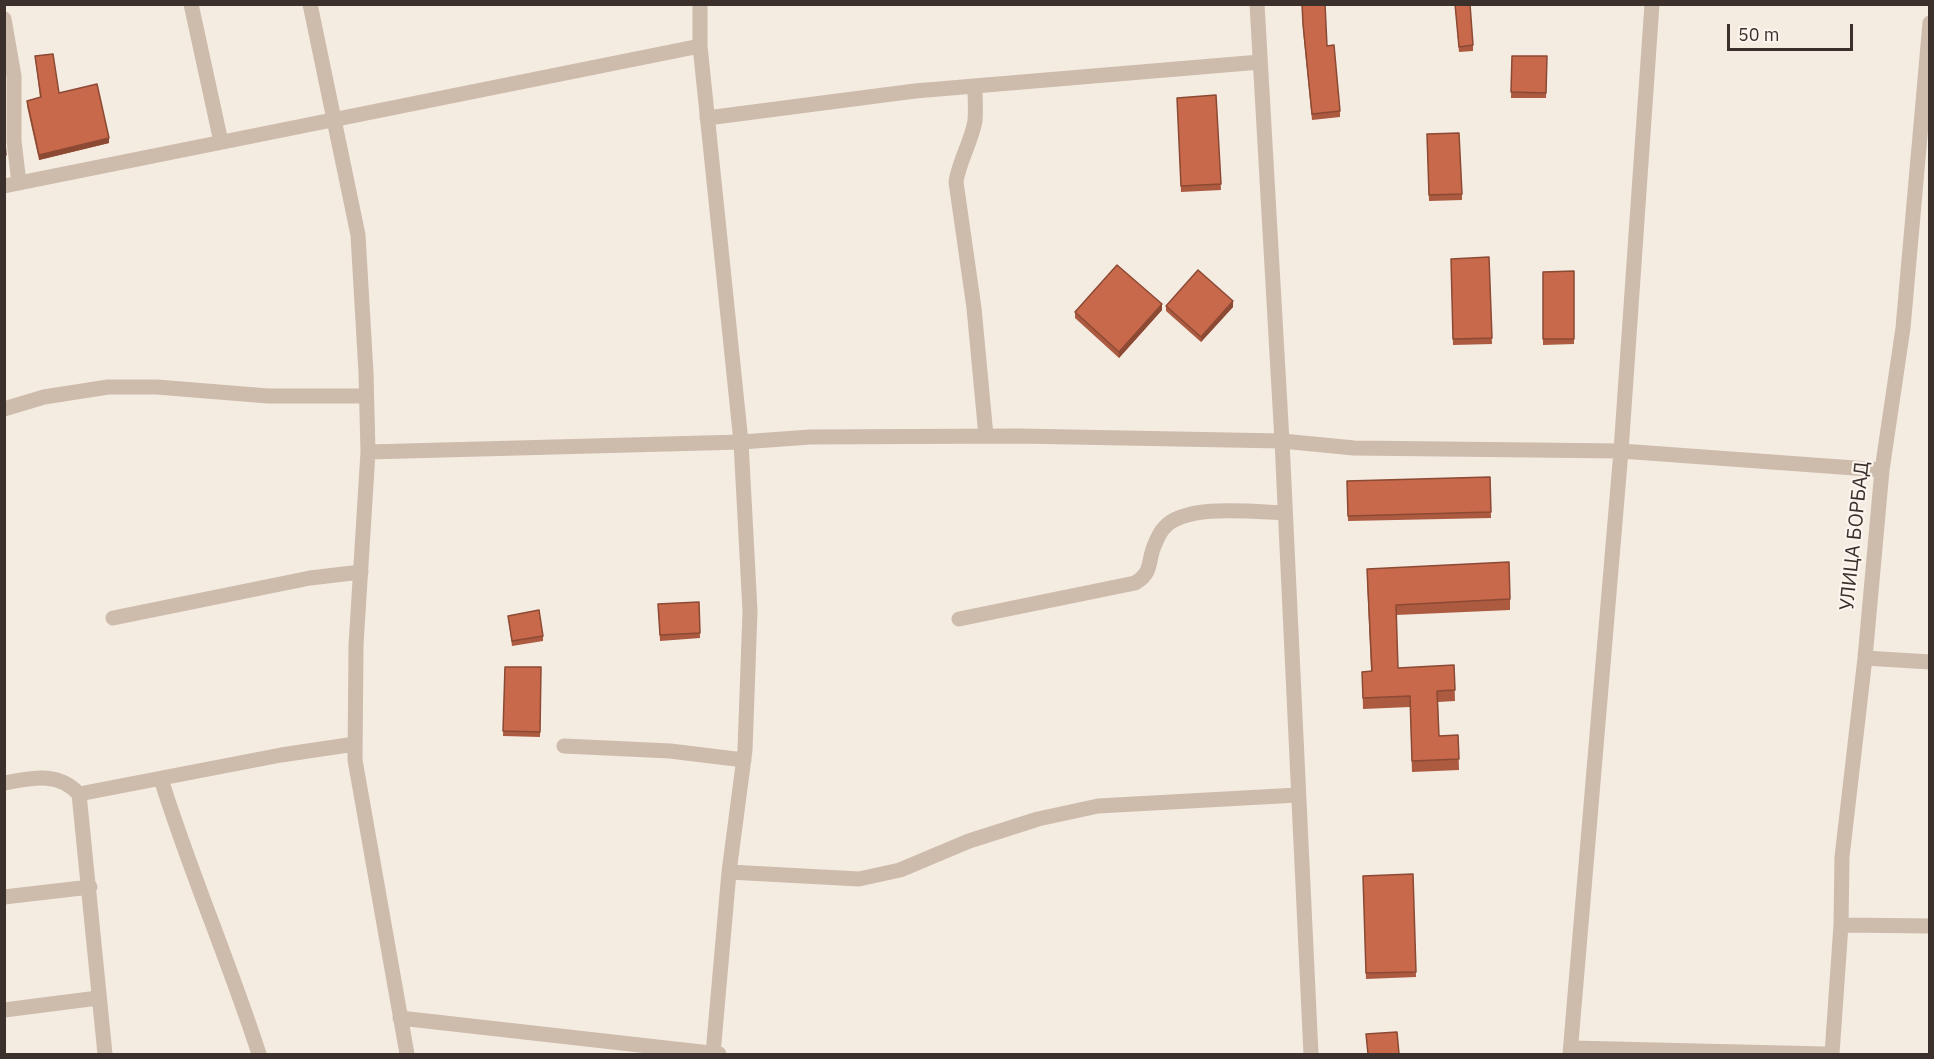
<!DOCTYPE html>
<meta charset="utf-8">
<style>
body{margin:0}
#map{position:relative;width:1934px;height:1059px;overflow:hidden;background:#f4ebe1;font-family:"IBM Plex Sans",sans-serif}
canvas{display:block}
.frame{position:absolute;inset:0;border:6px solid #3b302b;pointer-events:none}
.scale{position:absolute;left:1727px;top:24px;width:126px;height:27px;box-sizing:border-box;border:3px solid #3b302b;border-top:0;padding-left:8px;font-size:18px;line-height:21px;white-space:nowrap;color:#3b302b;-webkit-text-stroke:4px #fbf5ee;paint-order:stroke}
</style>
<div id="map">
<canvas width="1934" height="1059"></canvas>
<div class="frame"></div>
<div class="scale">50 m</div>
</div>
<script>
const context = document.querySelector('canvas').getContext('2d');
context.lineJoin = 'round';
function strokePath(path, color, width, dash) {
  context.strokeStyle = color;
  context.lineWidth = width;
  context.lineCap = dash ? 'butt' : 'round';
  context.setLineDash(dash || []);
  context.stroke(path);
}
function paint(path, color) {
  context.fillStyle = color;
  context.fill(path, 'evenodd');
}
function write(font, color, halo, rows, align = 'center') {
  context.font = font + ' "IBM Plex Sans",sans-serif';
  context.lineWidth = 4.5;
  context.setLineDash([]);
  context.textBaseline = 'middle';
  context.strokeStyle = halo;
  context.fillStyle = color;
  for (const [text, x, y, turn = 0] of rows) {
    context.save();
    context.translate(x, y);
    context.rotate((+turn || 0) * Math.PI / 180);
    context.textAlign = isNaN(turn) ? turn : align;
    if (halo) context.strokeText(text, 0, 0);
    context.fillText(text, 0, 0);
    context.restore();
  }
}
const minor = new Path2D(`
 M 191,4 L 221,142
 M 310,4 L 358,235 L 366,373 L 368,452 L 356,645 L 355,760 L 407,1054
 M 700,4 L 700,46 L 741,442 L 750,611 L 745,750 L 729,872 L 713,1054
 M 1257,4 L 1282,441 L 1311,1054
 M 4,19 L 14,76 L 14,141 L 19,183
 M 975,87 C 975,98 976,110 975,121 C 971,143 959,161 956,182 L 974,308 L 986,436
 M 707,118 L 915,91 L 1260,62
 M 4,186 L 700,46
 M 4,409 L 44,397 L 108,387 L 157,387 L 268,396 L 366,396
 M 368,452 L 741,442 L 810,437 L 1019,436 L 1282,441 L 1354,448 L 1621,451 L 1882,470
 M 113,618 L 310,578 L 361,572
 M 959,619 L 1135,583 C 1154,572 1147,560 1155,544 C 1157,539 1160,532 1164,528 C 1185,503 1255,512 1285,513
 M 1865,658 L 1930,662
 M 564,746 L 670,751 L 744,760
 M 161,779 C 190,872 229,961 259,1054
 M 4,783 C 32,778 58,771 79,794 L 281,755 L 355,744
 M 79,794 L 105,1054
 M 729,872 L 859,879 L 900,870 L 969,841 L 1038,819 L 1098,806 L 1298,795
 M 4,897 L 90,887
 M 1841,925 L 1930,926
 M 4,1010 L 98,998
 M 400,1018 L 719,1054
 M 1571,1048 L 1825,1054
 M 1570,1054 L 1621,451 L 1652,4
 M 1832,1054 L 1841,925 L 1842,857 L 1865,658 L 1882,470 L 1903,328 L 1930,23`);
const wall = new Path2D(`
 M 1302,4 L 1327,46 L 1340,111 L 1340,117 L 1312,120 L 1303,30 Z
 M 1455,4 L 1473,45 L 1473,51 L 1459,52 Z
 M 35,56 L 59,93 L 109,143 L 39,160 L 27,106 L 27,101 L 40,98 Z
 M 1512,56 L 1547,56 L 1546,98 L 1511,98 Z
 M 1216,95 L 1221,190 L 1181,192 L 1177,98 Z
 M 1427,134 L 1462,194 L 1462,200 L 1429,201 Z
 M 1489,257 L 1492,344 L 1453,345 L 1451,259 Z
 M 1574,271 L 1574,344 L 1543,345 L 1543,272 Z
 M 1166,306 L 1233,307 L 1201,342 L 1166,311 Z
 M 1162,310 L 1119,358 L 1075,318 L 1075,312 Z
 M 1490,477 L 1491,518 L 1348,521 L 1347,481 Z
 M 1367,580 L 1510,599 L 1510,610 L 1396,615 L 1398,668 L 1454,665 L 1455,701 L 1438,702 L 1439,736 L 1458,735 L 1459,770 L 1412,772 L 1410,707 L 1363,709 L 1362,672 L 1371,671 Z
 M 699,602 L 700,638 L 660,641 L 658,604 Z
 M 508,616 L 543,636 L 543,641 L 512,646 Z
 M 505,667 L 541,667 L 540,737 L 503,736 Z
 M 1413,874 L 1416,977 L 1366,979 L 1363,876 Z`);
const shadedWall = new Path2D(`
 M 109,138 L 109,143 L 39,160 L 39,155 Z
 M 1233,301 L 1233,307 L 1201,342 L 1201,337 Z
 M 1162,304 L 1162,310 L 1119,358 L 1119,352 Z`);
const building = new Path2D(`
 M 1302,4 L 1325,4 L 1327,46 L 1334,45 L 1340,111 L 1312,114 L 1303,24 Z
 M 1455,4 L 1470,4 L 1473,45 L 1459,47 Z
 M 53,54 L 59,93 L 97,84 L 109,138 L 39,155 L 27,101 L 41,97 L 35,56 Z
 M 1512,56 L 1547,56 L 1546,93 L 1511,92 Z
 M 1216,95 L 1221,184 L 1181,186 L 1177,98 Z
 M 4,133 L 6,155 L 4,155 Z
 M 1459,133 L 1462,194 L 1429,195 L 1427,134 Z
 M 1489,257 L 1492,338 L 1453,339 L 1451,259 Z
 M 1117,265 L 1162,304 L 1119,352 L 1075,312 Z
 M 1198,270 L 1233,301 L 1201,337 L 1166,306 Z
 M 1574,271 L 1574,339 L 1543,339 L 1543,272 Z
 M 1490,477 L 1491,512 L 1348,516 L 1347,481 Z
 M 1509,562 L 1510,599 L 1396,605 L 1398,668 L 1454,665 L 1455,690 L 1437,691 L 1439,736 L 1458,735 L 1459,759 L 1412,761 L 1410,696 L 1363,698 L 1362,672 L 1372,671 L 1367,569 Z
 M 699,602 L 700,633 L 660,635 L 658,604 Z
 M 539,610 L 543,636 L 512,641 L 508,616 Z
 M 505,667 L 541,667 L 540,732 L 503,731 Z
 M 1413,874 L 1416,972 L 1366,973 L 1363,876 Z
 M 1397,1032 L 1399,1054 L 1368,1054 L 1366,1034 Z`);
const streetNames = [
 ["УЛИЦА БОРБАД",1855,536,-84]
];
strokePath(minor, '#cdbbac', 15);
paint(wall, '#ac5a40');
paint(shadedWall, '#8c4a34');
paint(building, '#c8694b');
strokePath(building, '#8c4a34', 1.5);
write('20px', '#3b302b', '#fbf5ee', streetNames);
</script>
